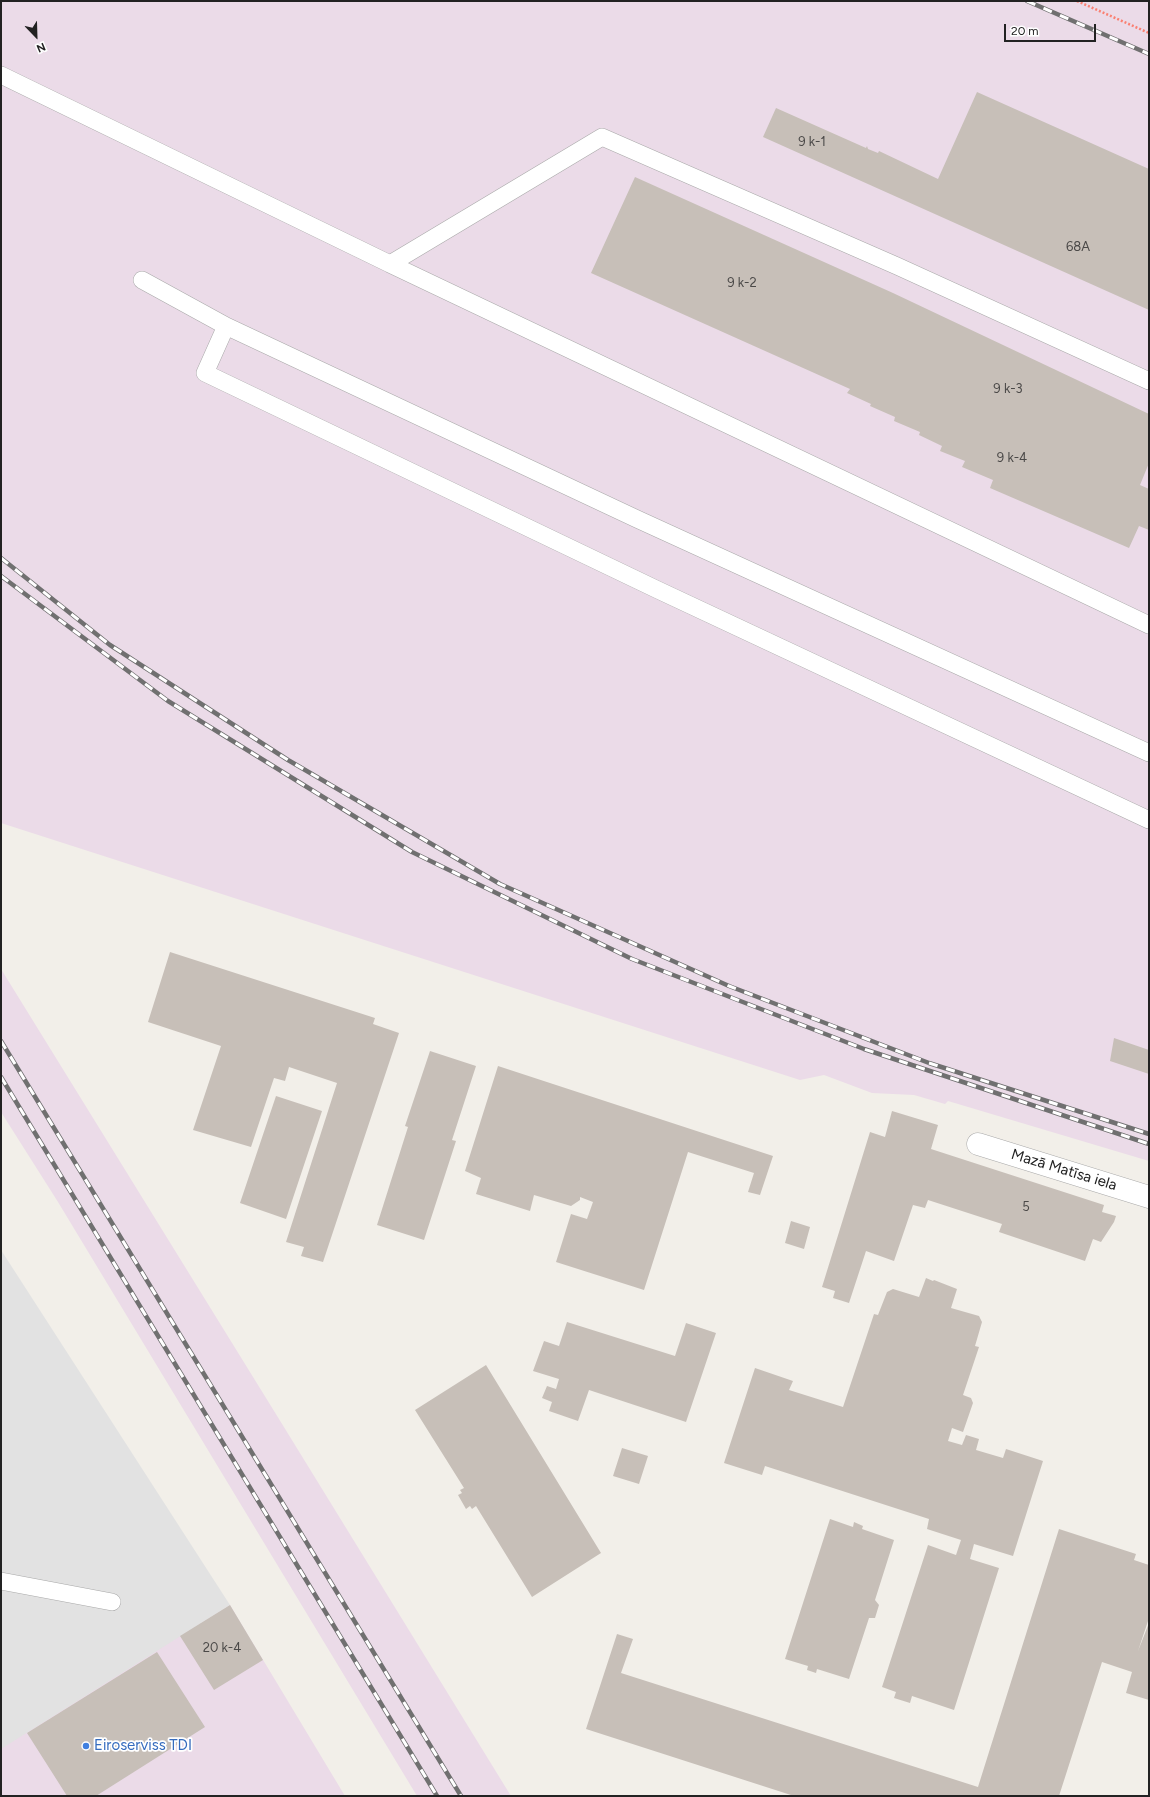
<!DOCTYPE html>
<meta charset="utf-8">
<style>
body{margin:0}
#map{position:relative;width:1150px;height:1797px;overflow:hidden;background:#f2efe9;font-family:Figtree,sans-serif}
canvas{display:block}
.frame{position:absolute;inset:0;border:2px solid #222;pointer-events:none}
.north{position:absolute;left:16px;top:16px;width:40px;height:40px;-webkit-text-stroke:3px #fff;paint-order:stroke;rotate:157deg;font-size:11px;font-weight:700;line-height:16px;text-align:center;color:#222}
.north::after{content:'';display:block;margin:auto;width:14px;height:18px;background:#222;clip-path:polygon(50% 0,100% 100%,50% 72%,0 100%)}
.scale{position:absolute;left:1004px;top:24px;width:92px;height:18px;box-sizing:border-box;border:2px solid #222;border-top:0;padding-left:5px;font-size:12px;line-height:14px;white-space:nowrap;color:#222;-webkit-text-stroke:3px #fff;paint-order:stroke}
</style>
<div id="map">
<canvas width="1150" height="1797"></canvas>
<div class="frame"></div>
<div class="north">N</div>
<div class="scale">20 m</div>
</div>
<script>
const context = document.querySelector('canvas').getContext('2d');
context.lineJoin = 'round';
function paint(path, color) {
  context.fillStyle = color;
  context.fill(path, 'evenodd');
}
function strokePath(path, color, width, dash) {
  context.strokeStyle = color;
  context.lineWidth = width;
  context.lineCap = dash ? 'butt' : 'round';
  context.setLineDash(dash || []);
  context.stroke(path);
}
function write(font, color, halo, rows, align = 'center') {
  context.font = font + ' Figtree,sans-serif';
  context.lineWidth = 3.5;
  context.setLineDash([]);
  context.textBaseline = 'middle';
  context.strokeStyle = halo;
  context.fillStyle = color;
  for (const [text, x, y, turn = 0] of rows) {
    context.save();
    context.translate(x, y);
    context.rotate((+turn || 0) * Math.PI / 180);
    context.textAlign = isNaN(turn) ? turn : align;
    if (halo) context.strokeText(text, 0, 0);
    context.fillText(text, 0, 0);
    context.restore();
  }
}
const industrial = new Path2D(`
 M 1,1 L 1149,1 L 1149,1161 L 948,1101 L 945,1104 L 914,1095 L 872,1093 L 824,1075 L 800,1080 L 1,823 Z
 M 1,969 L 279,1419 L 511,1796 L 417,1796 L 58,1202 L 1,1112 Z
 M 230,1605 L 345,1796 L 1,1796 L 1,1745 Z`);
const parking = new Path2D(`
 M 1,1250 L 230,1605 L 1,1749 Z`);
const building = new Path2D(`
 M 977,92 L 1149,169 L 1149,310 L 763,137 L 776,108 L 866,148 L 867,146 L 868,149 L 878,153 L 879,151 L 938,179 Z
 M 635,177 L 893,293 L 1149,414 L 1149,463 L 1140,485 L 1149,489 L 1149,530 L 1139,526 L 1129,548 L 990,488 L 993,480 L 962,467 L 965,461 L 940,451 L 942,446 L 919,435 L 920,432 L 894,421 L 895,417 L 870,406 L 871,404 L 847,393 L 850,389 L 591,273 Z
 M 170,952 L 375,1018 L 373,1024 L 399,1033 L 323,1262 L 301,1256 L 304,1247 L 286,1242 L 337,1083 L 289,1067 L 285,1081 L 274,1078 L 251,1147 L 193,1130 L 221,1046 L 148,1022 Z
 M 1114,1038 L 1149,1050 L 1149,1074 L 1110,1061 Z
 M 430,1051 L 476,1066 L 452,1140 L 456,1141 L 424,1240 L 377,1225 L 408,1127 L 405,1126 Z
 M 498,1066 L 773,1156 L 760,1195 L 748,1192 L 754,1173 L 688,1152 L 644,1290 L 556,1262 L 571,1214 L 587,1219 L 593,1202 L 580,1197 L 580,1200 L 571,1206 L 534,1195 L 530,1211 L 476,1194 L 481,1178 L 465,1171 Z
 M 276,1096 L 322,1111 L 286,1219 L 240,1203 Z
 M 892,1111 L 938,1125 L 931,1149 L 1104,1205 L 1102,1212 L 1116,1216 L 1114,1222 L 1101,1242 L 1093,1239 L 1085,1261 L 999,1232 L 1002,1224 L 928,1200 L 925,1208 L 913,1205 L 894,1261 L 866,1251 L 849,1303 L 833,1298 L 835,1291 L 822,1287 L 870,1132 L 885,1137 Z
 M 791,1221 L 810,1227 L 804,1249 L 785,1243 Z
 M 926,1278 L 933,1281 L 934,1280 L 957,1289 L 951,1308 L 979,1316 L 982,1322 L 975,1346 L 979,1347 L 963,1395 L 971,1398 L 973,1403 L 963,1432 L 952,1428 L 948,1441 L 962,1445 L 966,1435 L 979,1439 L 976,1450 L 1003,1458 L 1006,1449 L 1043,1461 L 1013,1556 L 974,1544 L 970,1559 L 999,1568 L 954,1710 L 912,1696 L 910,1703 L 894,1698 L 896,1692 L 882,1687 L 928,1545 L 956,1555 L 961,1540 L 927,1529 L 929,1519 L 765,1466 L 762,1475 L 724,1463 L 755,1368 L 793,1381 L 789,1390 L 843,1407 L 874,1314 L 878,1315 L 887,1292 L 893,1289 L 919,1297 Z
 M 567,1322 L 675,1356 L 686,1323 L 716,1333 L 686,1422 L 589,1390 L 578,1421 L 549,1411 L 552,1402 L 542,1398 L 547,1386 L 556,1389 L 559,1379 L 533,1371 L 544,1341 L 559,1346 Z
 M 486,1365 L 601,1553 L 532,1597 L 476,1506 L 472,1509 L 470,1506 L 466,1509 L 458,1495 L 462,1493 L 460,1490 L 464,1488 L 415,1410 Z
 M 622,1448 L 648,1456 L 639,1484 L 613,1476 Z
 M 830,1519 L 853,1527 L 854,1522 L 863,1526 L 862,1529 L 894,1540 L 875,1600 L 879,1605 L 875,1618 L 869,1618 L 849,1679 L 817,1669 L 816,1673 L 807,1670 L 808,1666 L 785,1659 Z
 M 1059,1529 L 1136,1554 L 1134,1560 L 1149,1565 L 1149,1618 L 1138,1651 L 1149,1623 L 1149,1700 L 1126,1693 L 1132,1672 L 1102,1662 L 1059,1796 L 794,1796 L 586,1729 L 617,1634 L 633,1639 L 621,1673 L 978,1787 Z
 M 230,1605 L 263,1660 L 214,1690 L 180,1636 Z
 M 157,1652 L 205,1727 L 96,1796 L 67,1796 L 27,1733 Z`);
const path = new Path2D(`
 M 1077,1 L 1149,33`);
const lane = new Path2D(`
 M 1,75 L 390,264 L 602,137 L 897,266 L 1149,381
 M 390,264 L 1149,625
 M 142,280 L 226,326 L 637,519 L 1149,753
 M 226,326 L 205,373 L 658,590 L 1149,820
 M 1,1581 L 112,1602`);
const street = new Path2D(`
 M 978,1144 L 1149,1197`);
const rail = new Path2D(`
 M 1027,1 L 1149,54
 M 1,558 L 110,645 L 288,760 L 500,884 L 729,986 L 929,1063 L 1149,1134
 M 1,576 L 168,701 L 412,852 L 632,959 L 864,1049 L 1149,1144
 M 1,1041 L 461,1796
 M 1,1077 L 437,1796`);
const markers = [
 [86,1746,4,"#3f7fe0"]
];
const numberNames = [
 ["9 k-1",812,142],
 ["68A",1078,247],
 ["9 k-2",742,283],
 ["9 k-3",1008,389],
 ["9 k-4",1012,458],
 ["5",1026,1207],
 ["20 k-4",222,1648]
];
const streetNames = [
 ["Mazā Matīsa iela",1064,1170,17]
];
const shopNames = [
 ["Eiroserviss TDI",94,1746]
];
paint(industrial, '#ebdbe8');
paint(parking, '#e2e2e2');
paint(building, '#c7bfb8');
strokePath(lane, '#a9a9a9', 18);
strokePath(street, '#a9a9a9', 23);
strokePath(path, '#fa8072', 2.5, [2, 2]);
strokePath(lane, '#fff', 17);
strokePath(street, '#fff', 22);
strokePath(rail, '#707070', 4.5);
strokePath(rail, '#fff', 3, [9]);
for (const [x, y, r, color] of markers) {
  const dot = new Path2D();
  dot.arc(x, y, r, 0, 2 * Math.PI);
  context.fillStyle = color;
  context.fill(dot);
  strokePath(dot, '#fff', 1.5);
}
write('13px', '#4b4948', null, numberNames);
write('15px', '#222', '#fff', streetNames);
write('15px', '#366cbe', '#fff', shopNames, 'left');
</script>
